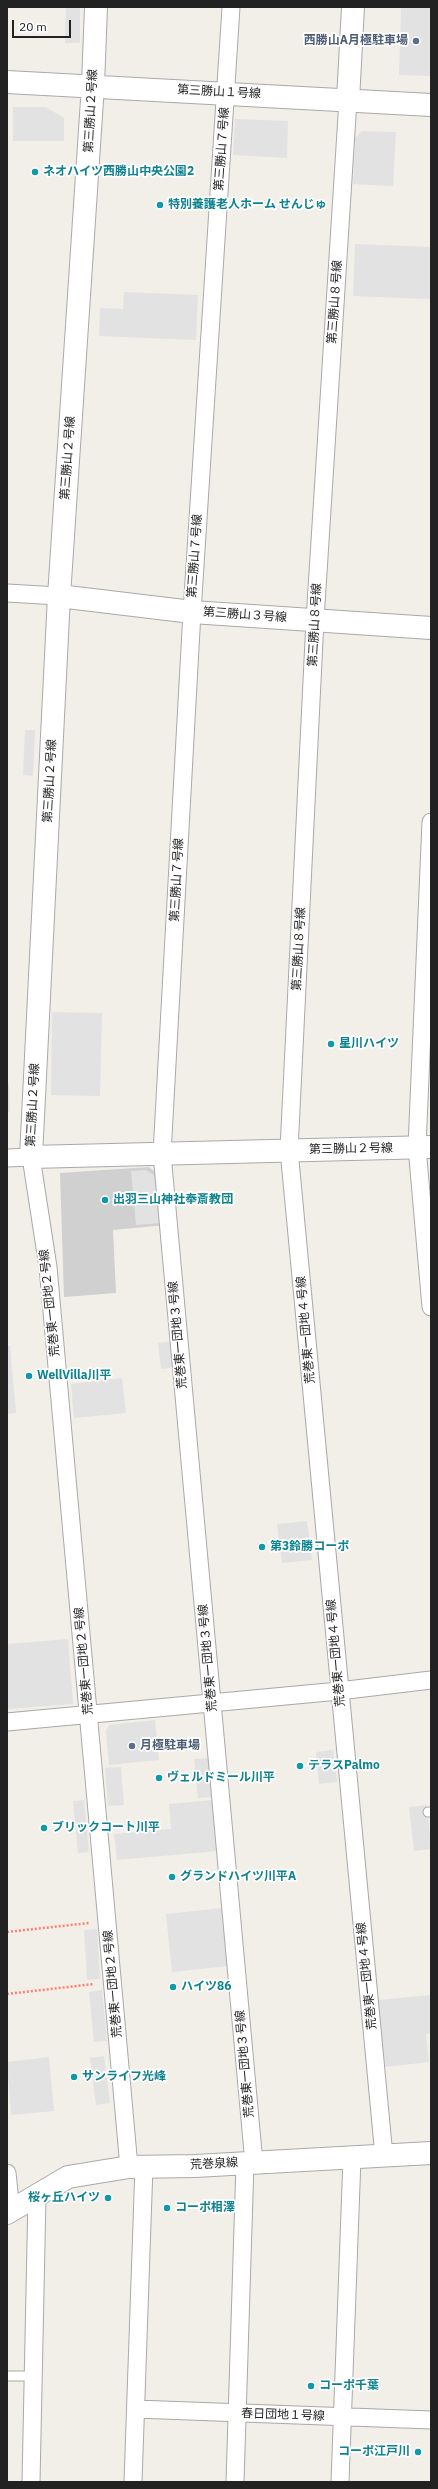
<!DOCTYPE html>
<meta charset="utf-8">
<style>
body{margin:0}
#map{position:relative;width:438px;height:2489px;overflow:hidden;background:#f2efe9;font-family:"IBM Plex Sans",sans-serif}
canvas{display:block}
.frame{position:absolute;inset:0;border:8px solid #222;pointer-events:none}
.scale{position:absolute;left:12px;top:20px;width:59px;height:18px;box-sizing:border-box;border:2px solid #222;border-top:0;padding-left:5px;font-size:12px;line-height:14px;white-space:nowrap;color:#222;-webkit-text-stroke:3px #fff;paint-order:stroke}
</style>
<div id="map">
<canvas width="438" height="2489"></canvas>
<div class="frame"></div>
<div class="scale">20 m</div>
</div>
<script>
const context = document.querySelector('canvas').getContext('2d');
context.lineJoin = 'round';
function paint(path, color) {
  context.fillStyle = color;
  context.fill(path, 'evenodd');
}
function strokePath(path, color, width, dash) {
  context.strokeStyle = color;
  context.lineWidth = width;
  context.lineCap = dash ? 'butt' : 'round';
  context.setLineDash(dash || []);
  context.stroke(path);
}
function write(font, color, halo, rows, align = 'center') {
  context.font = font + ' "IBM Plex Sans","Noto Sans JP",sans-serif';
  context.lineWidth = 3.5;
  context.setLineDash([]);
  context.textBaseline = 'middle';
  context.strokeStyle = halo;
  context.fillStyle = color;
  for (const [text, x, y, turn = 0] of rows) {
    context.save();
    context.translate(x, y);
    context.rotate((+turn || 0) * Math.PI / 180);
    context.textAlign = isNaN(turn) ? turn : align;
    if (halo) context.strokeText(text, 0, 0);
    context.fillText(text, 0, 0);
    context.restore();
  }
}
const religious = new Path2D(`
 M 149,1167 L 160,1176 L 165,1225 L 113,1230 L 116,1293 L 64,1297 L 60,1173 Z`);
const parking = new Path2D(`
 M 66,7 L 80,7 L 80,43 L 65,43 Z
 M 401,7 L 431,7 L 431,76 L 399,75 Z
 M 13,107 L 46,107 L 64,118 L 64,141 L 13,141 Z
 M 235,119 L 288,121 L 287,158 L 233,155 Z
 M 362,131 L 396,132 L 393,186 L 353,184 L 355,138 Z
 M 355,244 L 431,247 L 431,299 L 353,296 Z
 M 124,292 L 198,295 L 196,340 L 99,336 L 100,308 L 123,309 Z
 M 25,730 L 35,730 L 33,776 L 23,775 Z
 M 52,1012 L 102,1013 L 100,1096 L 51,1095 Z
 M 7,1084 L 9,1084 L 10,1112 L 7,1112 Z
 M 146,1170 L 157,1177 L 161,1223 L 136,1225 L 131,1171 Z
 M 172,1341 L 176,1367 L 161,1369 L 158,1343 Z
 M 7,1346 L 10,1346 L 16,1413 L 7,1414 Z
 M 122,1378 L 126,1413 L 74,1418 L 71,1384 Z
 M 307,1521 L 312,1560 L 282,1563 L 277,1524 Z
 M 68,1639 L 73,1704 L 7,1709 L 7,1644 Z
 M 155,1720 L 159,1760 L 109,1765 L 106,1731 L 109,1725 Z
 M 333,1750 L 337,1782 L 319,1784 L 316,1752 Z
 M 211,1758 L 213,1797 L 198,1798 L 194,1759 Z
 M 121,1767 L 124,1805 L 108,1806 L 105,1768 Z
 M 84,1800 L 89,1852 L 78,1853 L 73,1801 Z
 M 214,1800 L 218,1851 L 117,1860 L 114,1834 L 171,1829 L 169,1804 Z
 M 427,1805 L 431,1849 L 414,1851 L 409,1807 Z
 M 222,1908 L 228,1966 L 172,1972 L 166,1914 Z
 M 97,1929 L 100,1979 L 87,1980 L 84,1930 Z
 M 102,1990 L 107,2041 L 94,2042 L 89,1992 Z
 M 431,1995 L 431,2033 L 426,2034 L 429,2062 L 385,2067 L 378,2000 Z
 M 104,2056 L 110,2103 L 96,2105 L 90,2058 Z
 M 49,2057 L 54,2111 L 11,2115 L 7,2062 Z`);
const path = new Path2D(`
 M 7,1932 L 89,1923
 M 7,1994 L 94,1984`);
const service = new Path2D(`
 M 428,1812 L 431,1812
 M 7,2376 L 33,2376`);
const minor = new Path2D(`
 M 231,7 L 192,612 L 162,1154 L 254,2163
 M 348,100 L 315,620 L 289,1150 L 384,2156
 M 7,593 L 59,596
 M 431,822 L 417,1147 L 431,1307
 M 7,1158 L 31,1157 L 48,1267 L 129,2167
 M 7,1722 L 339,1691 L 431,1680
 M 7,2173 L 11,2211
 M 136,2409 L 431,2420
 M 31,2482 L 37,2196
 M 133,2482 L 144,2166
 M 235,2482 L 245,2163
 M 340,2482 L 352,2158`);
const tertiary = new Path2D(`
 M 96,7 L 93,85 L 59,596 L 31,1157 L 431,1147
 M 7,82 L 431,105
 M 348,100 L 353,7
 M 59,596 L 192,612 L 431,628
 M 7,2213 L 68,2177 L 129,2167 L 195,2166 L 431,2153`);
const markers = [
 [416,41,4,"#5c6f8a"],
 [35,172,4,"#0f9aa8"],
 [160,205,4,"#0f9aa8"],
 [331,1044,4,"#0f9aa8"],
 [105,1200,4,"#0f9aa8"],
 [29,1376,4,"#0f9aa8"],
 [262,1547,4,"#0f9aa8"],
 [132,1746,4,"#5c6f8a"],
 [300,1766,4,"#0f9aa8"],
 [159,1778,4,"#0f9aa8"],
 [44,1828,4,"#0f9aa8"],
 [172,1877,4,"#0f9aa8"],
 [173,1987,4,"#0f9aa8"],
 [74,2077,4,"#0f9aa8"],
 [108,2198,4,"#0f9aa8"],
 [167,2208,4,"#0f9aa8"],
 [311,2386,4,"#0f9aa8"],
 [418,2452,4,"#0f9aa8"]
];
const serviceNames = [
 ["西勝山A月極駐車場",408,41],
 ["月極駐車場",140,1746,"left"]
];
const streetNames = [
 ["第三勝山１号線",219,92,3],
 ["第三勝山２号線",91,111,-87],
 ["第三勝山７号線",222,149,-86],
 ["第三勝山８号線",335,302,-86],
 ["第三勝山２号線",68,458,-86],
 ["第三勝山７号線",195,556,-86],
 ["第三勝山３号線",245,615,4],
 ["第三勝山８号線",315,625,-87],
 ["第三勝山２号線",50,781,-87],
 ["第三勝山７号線",177,880,-87],
 ["第三勝山８号線",299,949,-87],
 ["第三勝山２号線",33,1105,-87],
 ["第三勝山２号線",351,1149,-1],
 ["荒巻東一団地２号線",50,1303,-96],
 ["荒巻東一団地４号線",306,1330,-95],
 ["荒巻東一団地３号線",178,1335,-95],
 ["荒巻東一団地４号線",336,1653,-95],
 ["荒巻東一団地３号線",208,1658,-95],
 ["荒巻東一団地２号線",84,1661,-95],
 ["荒巻東一団地４号線",367,1976,-96],
 ["荒巻東一団地２号線",113,1984,-95],
 ["荒巻東一団地３号線",245,2064,-95],
 ["荒巻泉線",214,2164,-3],
 ["春日団地１号線",283,2415,2]
];
const cultureNames = [
 ["ネオハイツ西勝山中央公園2",43,172],
 ["特別養護老人ホーム せんじゅ",168,205],
 ["星川ハイツ",339,1044],
 ["出羽三山神社奉斎教団",113,1200],
 ["WellVilla川平",37,1376],
 ["第3鈴勝コーポ",270,1547],
 ["テラスPalmo",308,1766],
 ["ヴェルドミール川平",167,1778],
 ["ブリックコート川平",52,1828],
 ["グランドハイツ川平A",180,1877],
 ["ハイツ86",181,1987],
 ["サンライフ光峰",82,2077],
 ["桜ヶ丘ハイツ",100,2198,"right"],
 ["コーポ相澤",175,2208],
 ["コーポ千葉",319,2386],
 ["コーポ江戸川",410,2452,"right"]
];
paint(religious, '#d0d0d0');
paint(parking, '#e2e2e2');
strokePath(service, '#a9a9a9', 11);
strokePath(minor, '#a9a9a9', 19);
strokePath(tertiary, '#a9a9a9', 24);
strokePath(path, '#fa8072', 2.5, [2, 2]);
strokePath(service, '#fff', 9);
strokePath(minor, '#fff', 17);
strokePath(tertiary, '#fff', 22);
for (const [x, y, r, color] of markers) {
  const dot = new Path2D();
  dot.arc(x, y, r, 0, 2 * Math.PI);
  context.fillStyle = color;
  context.fill(dot);
  strokePath(dot, '#fff', 1.5);
}
write('bold 12px', '#4e5e75', '#fff', serviceNames, 'right');
write('12px', '#222', '#fff', streetNames);
write('bold 12px', '#0d838f', '#fff', cultureNames, 'left');
</script>
